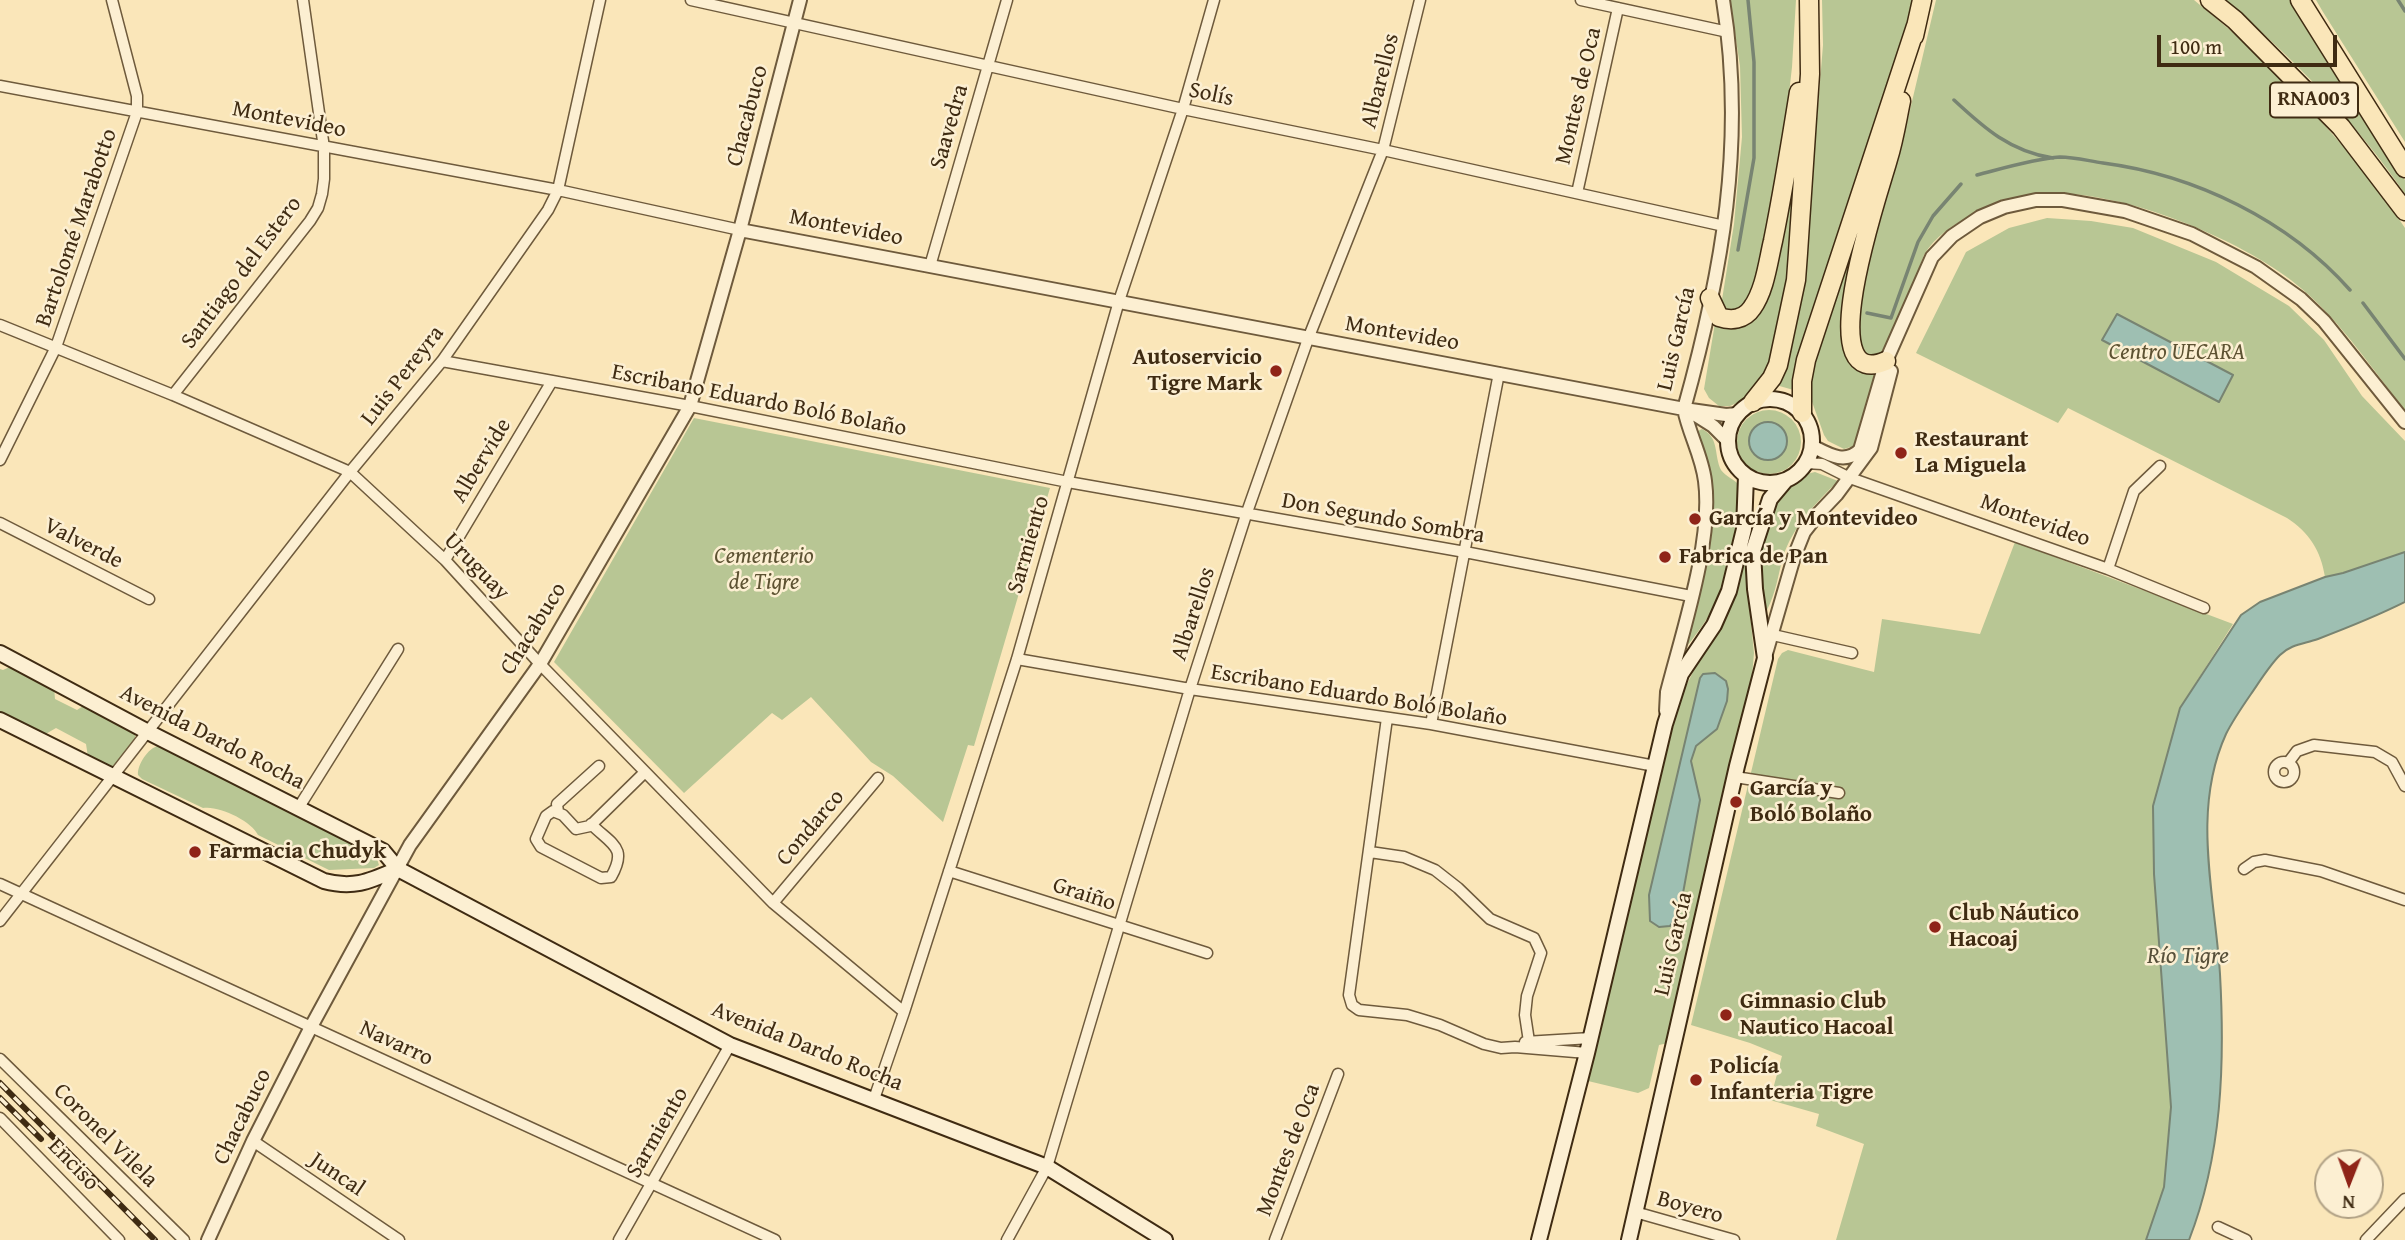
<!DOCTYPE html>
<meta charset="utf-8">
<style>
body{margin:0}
#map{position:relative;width:2405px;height:1240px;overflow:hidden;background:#fae6b9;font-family:"Gentium Book Plus",serif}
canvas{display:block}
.north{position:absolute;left:2314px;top:1149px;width:70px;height:70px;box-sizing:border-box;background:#fcefd2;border:2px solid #b0a185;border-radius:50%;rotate:181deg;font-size:19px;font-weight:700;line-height:28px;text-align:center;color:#3f2b12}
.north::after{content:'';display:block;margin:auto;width:24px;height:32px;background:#8f2418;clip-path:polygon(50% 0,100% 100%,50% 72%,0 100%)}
.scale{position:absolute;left:2157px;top:35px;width:180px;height:32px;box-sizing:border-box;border:4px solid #3f2b12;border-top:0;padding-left:9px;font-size:21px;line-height:24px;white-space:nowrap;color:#3f2b12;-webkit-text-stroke:5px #fcefd2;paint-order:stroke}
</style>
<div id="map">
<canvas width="2405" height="1240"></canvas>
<div class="north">N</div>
<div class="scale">100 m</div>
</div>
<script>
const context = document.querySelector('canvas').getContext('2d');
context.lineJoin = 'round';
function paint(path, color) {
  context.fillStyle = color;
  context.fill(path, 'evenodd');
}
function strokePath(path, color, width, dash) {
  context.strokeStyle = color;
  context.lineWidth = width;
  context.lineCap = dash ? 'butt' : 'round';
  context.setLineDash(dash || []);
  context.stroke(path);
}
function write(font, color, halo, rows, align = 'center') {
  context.font = font + ' "Gentium Book Plus",serif';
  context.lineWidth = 5;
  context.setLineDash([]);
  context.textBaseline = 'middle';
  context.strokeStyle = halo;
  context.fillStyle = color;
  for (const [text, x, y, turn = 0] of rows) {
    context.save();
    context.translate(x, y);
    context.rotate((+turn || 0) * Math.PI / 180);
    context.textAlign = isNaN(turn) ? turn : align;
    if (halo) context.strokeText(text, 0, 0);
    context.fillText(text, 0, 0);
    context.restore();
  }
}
const green = new Path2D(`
 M 1730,0 L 1796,0 L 1792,67 L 1781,165 L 1756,292 L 1737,314 L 1723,311 L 1721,306 L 1734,224 L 1742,137 L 1740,66 Z
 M 1822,0 L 1915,0 L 1797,391 L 1776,385 L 1785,371 L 1805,265 L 1823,45 Z
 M 1936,0 L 2194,0 L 2230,30 L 2269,67 L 2320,120 L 2370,177 L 2405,228 L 2405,410 C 2372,369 2342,323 2302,289 C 2244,239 2108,183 2032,195 C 2010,198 1991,205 1972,215 C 1953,225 1935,236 1924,255 L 1887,349 L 1879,360 L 1865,361 L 1855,338 L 1856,318 L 1874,225 L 1882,212 L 1905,131 Z
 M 2225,0 L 2292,0 L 2405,180 L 2405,194 C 2355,121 2292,57 2225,0 Z
 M 2316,0 L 2405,0 L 2405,142 L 2323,12 Z
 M 1795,179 L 1794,244 L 1772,364 L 1758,385 L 1743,400 L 1730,406 L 1719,406 L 1709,398 L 1704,389 L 1716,317 L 1743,324 L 1790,183 Z
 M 1863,217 L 1847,302 L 1864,369 L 1875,371 L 1861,438 L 1854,446 L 1844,449 L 1828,441 L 1824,435 L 1811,399 L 1811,370 L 1857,225 Z
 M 2047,218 L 2091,221 L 2133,228 L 2216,262 L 2289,306 L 2324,340 L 2362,396 L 2405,441 L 2405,552 L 2343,573 L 2325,577 C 2321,551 2309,532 2287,518 L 2068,408 L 2058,423 L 1916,353 L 1966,252 L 2009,228 Z
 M1737 442a32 32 0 1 1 64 0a32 32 0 1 1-64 0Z
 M 694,418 L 1050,488 L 974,746 L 968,745 L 943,822 L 893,776 L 871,762 L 811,697 L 782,720 L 772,713 L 684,793 L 554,662 Z
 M 1702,429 C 1719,438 1714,452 1720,468 C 1723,475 1732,478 1737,483 C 1741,517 1728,580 1712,610 C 1704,625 1694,637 1684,650 L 1709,537 L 1697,441 L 1698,431 Z
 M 1815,472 L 1838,481 C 1816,503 1793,526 1783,557 C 1778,575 1776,593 1767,610 C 1765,602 1762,593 1760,584 C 1755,543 1769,482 1815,472 Z
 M 1746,536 L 1750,537 L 1745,563 L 1754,653 L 1751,688 L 1668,1043 L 1659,1045 L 1649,1088 L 1638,1093 L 1588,1081 L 1680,698 L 1710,638 Z
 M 2015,542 L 2233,624 L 2180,708 L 2153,806 L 2154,874 L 2171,1107 L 2164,1187 L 2146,1240 L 1836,1240 L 1864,1144 L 1816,1126 L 1819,1114 L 1770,1100 L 1782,1056 L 1750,1043 L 1691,1025 L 1778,659 L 1782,653 L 1788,650 L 1874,672 L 1882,619 L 1980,634 Z
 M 12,666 L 54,687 L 55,699 L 77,710 L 86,704 L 135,731 L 135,742 L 115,766 L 107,766 L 88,757 L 86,744 L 56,728 L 44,735 L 0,712 L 0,669 L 3,670 Z
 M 158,746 L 376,856 L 379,865 L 374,868 L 329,870 L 258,835 C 252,821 218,805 203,808 L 142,779 L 138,775 C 137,765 148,748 158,746 Z`);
const water = new Path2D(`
 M 2117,314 L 2233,375 L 2219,402 L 2102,340 Z
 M1749 441a19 19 0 1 1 38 0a19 19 0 1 1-38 0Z
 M 2405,552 L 2405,602 C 2377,616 2347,628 2318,639 C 2304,644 2291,644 2280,655 C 2269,666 2260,681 2251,694 C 2242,707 2233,720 2226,734 C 2191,811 2215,895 2220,974 C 2225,1065 2222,1155 2189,1240 L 2146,1240 L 2164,1187 L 2171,1107 L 2154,874 L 2153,806 L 2180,708 L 2241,615 L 2260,602 L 2325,577 L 2343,573 Z
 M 1715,673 L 1726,681 L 1728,689 L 1727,701 L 1717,729 L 1696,746 L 1691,761 L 1700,800 L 1679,915 L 1670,926 L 1659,927 L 1650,921 L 1649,895 L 1700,678 L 1703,674 Z`);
const stream = new Path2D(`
 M 2398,0 L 2405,11
 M 1954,100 C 1984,128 2011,152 2053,158
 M 1977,175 C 2004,168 2033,159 2060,157 C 2074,157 2089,161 2103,163 C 2195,175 2288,220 2350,290
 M 1738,250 L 1754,158 L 1754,62 L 1748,0
 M 2363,303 L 2405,359
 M 1867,313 L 1891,318 L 1918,242 L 1933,216 L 1961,184`);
const minor = new Path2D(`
 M 691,0 L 1183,109 L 1383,150 L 1724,226
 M 1581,0 L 1728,32
 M 0,86 L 558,190 L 740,230
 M 1577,193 L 1618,8
 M 930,266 L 1007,0
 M 0,325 L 173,395 L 350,472 L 445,560 L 540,664 L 773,903 L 904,1012
 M 442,361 L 690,406 L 1068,482 L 1465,552 L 1691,596
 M 173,395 L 310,221 L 318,208 L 322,194 L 324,179 L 324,148 L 303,0
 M 0,460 L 56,347 L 137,112 L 137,96 L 112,0
 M 1806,463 L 1822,464 L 1850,478 L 2108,569 L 2204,608
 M 0,523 L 149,599
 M 445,560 L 552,381
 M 2108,569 L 2134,491 L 2160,466
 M 1773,635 L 1852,653
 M 1017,659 L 1190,689 L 1431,724 L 1655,766
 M 1387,718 L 1349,995 L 1352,1005 L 1359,1010 L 1407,1015 L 1440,1025 L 1484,1044 L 1501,1048 L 1515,1047 L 1587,1053
 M 1431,724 L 1499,373
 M2274 772a10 10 0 1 1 20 0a10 10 0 1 1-20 0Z
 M 2288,763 L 2297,751 L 2314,745 L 2375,752 L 2392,762 L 2405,786
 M 1735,777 L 1839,793
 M 299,807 L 398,649
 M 558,812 L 557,804 L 599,766
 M 591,824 C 612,845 628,847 611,877 L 601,878 L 541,847 L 536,839 L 546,816 L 553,811 L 563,815 L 576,829 L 590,826 L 645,772
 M 1370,852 L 1404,857 L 1435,870 L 1458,888 L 1490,919 L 1534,938 L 1541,953 L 1527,996 L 1525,1015 L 1530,1048
 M 2244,869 L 2254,862 L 2265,860 L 2321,871 L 2405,900
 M 949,871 L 1207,953
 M 0,884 L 775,1240
 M 773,903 L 878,778
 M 0,921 L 350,472 L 442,361 L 548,210 L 558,190 L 600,0
 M 1525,1042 L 1591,1038
 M 0,1059 L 184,1240
 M 874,1099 L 904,1012 L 1017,659 L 1119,301 L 1183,109 L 1214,0
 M 0,1118 L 119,1240
 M 253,1141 L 399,1240
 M 1635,1212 L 1734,1240
 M 2218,1227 L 2246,1240
 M 619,1240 L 730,1045
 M 1007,1240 L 1047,1167 L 1190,689 L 1246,515 L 1308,339 L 1383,150 L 1420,0
 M 1275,1240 L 1338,1074
 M 2366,1240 L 2405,1199`);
const tertiary = new Path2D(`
 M 740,230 L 1684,409 L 1726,415 L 1737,414
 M 1694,414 L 1713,426 L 1727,440
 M 1812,446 C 1828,454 1845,465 1860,450 L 1886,361 L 1932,257 L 1952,236 L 1980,217 L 2004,207 L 2036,200 L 2063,200 L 2125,211 L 2192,234 L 2256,267 L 2301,299 L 2324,321 L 2405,422
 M 1765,657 L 1794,557 L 1804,532 L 1818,514 L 1837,494 L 1871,448 L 1891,371
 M 1666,711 L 1667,692 C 1682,633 1713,541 1705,481 C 1702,456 1689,434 1684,409 C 1722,273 1746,141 1723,0
 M 208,1240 L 253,1141 L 312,1025 L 410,845 L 540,664 L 690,406 L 740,230 L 800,0`);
const secondary = new Path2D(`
 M1728 441a42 42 0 1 1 84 0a42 42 0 1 1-84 0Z
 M 0,653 L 148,732 L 383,851 L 398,869 L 730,1045 L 1047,1167 L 1165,1240
 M 0,720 L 324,881 C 354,889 370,881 398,869
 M 1539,1240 L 1587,1053 L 1665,724 L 1681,674 L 1714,625 L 1729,591 L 1744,529 L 1746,476
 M 1629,1240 L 1737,766 L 1765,658 L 1755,589 L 1753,551 L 1770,499 L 1786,480`);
const motorway = new Path2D(`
 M 2210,0 L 2235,20 L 2341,127 L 2405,211
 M 2300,0 L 2405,168
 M 1914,36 L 1922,0
 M 1710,298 L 1719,317 C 1731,321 1744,320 1752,308 C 1765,290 1768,262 1773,241 C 1783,192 1791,142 1799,92
 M 1886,361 C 1808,394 1881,186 1888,159 C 1894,140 1897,120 1901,101
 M 1753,402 L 1772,378 L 1778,365 L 1796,280 L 1798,253 L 1810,74 L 1809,0
 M 1802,413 L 1802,381 L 1806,360 L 1916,26`);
const rail = new Path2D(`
 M 0,1083 L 155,1240
 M 0,1098 L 41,1139`);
const markers = [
 [1276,371,7,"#8f2418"],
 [1901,453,7,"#8f2418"],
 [1695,519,7,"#8f2418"],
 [1665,557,7,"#8f2418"],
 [1736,802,7,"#8f2418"],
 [195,852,7,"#8f2418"],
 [1935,927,7,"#8f2418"],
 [1726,1015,7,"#8f2418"],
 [1696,1080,7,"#8f2418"]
];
const shields = [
 [2314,100,88]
];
const shieldNames = [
 ["RNA003",2314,100]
];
const streetNames = [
 ["Albarellos",1381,81,-76],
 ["Solís",1211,95,12],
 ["Montes de Oca",1579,96,-77],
 ["Chacabuco",748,116,-75],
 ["Montevideo",289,120,11],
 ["Saavedra",950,127,-74],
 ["Bartolomé Marabotto",77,228,-71],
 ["Montevideo",846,228,11],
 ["Santiago del Estero",242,273,-53],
 ["Montevideo",1402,334,10],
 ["Luis García",1677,339,-77],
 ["Luis Pereyra",403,376,-52],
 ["Escribano Eduardo Boló Bolaño",759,401,11],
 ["Albervide",482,461,-59],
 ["Don Segundo Sombra",1383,519,10],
 ["Montevideo",2035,521,20],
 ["Valverde",83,544,27],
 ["Sarmiento",1029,545,-74],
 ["Uruguay",476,567,46],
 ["Albarellos",1194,614,-72],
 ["Chacabuco",534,629,-58],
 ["Escribano Eduardo Boló Bolaño",1359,696,9],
 ["Avenida Dardo Rocha",212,738,27],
 ["Condarco",811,828,-50],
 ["Graiño",1084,895,18],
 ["Luis García",1674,944,-77],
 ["Navarro",396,1044,25],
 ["Avenida Dardo Rocha",807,1047,22],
 ["Chacabuco",243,1117,-64],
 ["Sarmiento",658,1133,-60],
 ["Coronel Vilela",105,1136,45],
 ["Montes de Oca",1289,1150,-69],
 ["Enciso",73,1165,46],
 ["Juncal",337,1175,34],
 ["Boyero",1690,1208,16]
];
const parkNames = [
 ["Centro UECARA",2177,353],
 ["Cementerio",764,557],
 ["de Tigre",764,583]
];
const poiNames = [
 ["Autoservicio",1262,358,"right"],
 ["Tigre Mark",1262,384,"right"],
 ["Restaurant",1915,440],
 ["La Miguela",1915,466],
 ["García y Montevideo",1709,519],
 ["Fabrica de Pan",1679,557],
 ["García y",1750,789],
 ["Boló Bolaño",1750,815],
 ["Farmacia Chudyk",209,852],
 ["Club Náutico",1949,914],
 ["Hacoaj",1949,940],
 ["Gimnasio Club",1740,1002],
 ["Nautico Hacoal",1740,1028],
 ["Policía",1710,1067],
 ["Infanteria Tigre",1710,1093]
];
const waterNames = [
 ["Río Tigre",2188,957]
];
paint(green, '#b8c694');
paint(water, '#9ebfb2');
strokePath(water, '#788472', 2);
strokePath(stream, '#788472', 3.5);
strokePath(minor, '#6e5a3c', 13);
strokePath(tertiary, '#6e5a3c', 16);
strokePath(secondary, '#3f2b12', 18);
strokePath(motorway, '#3f2b12', 21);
strokePath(minor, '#fcefd2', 10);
strokePath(tertiary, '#fcefd2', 12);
strokePath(secondary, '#fcefd2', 14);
strokePath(motorway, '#fae6b9', 18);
strokePath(rail, '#3f2b12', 6);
strokePath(rail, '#fcefd2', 3.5, [10]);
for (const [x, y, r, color] of markers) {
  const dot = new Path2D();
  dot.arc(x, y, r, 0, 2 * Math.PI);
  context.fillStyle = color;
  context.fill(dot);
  strokePath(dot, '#fcefd2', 2.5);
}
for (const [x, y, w] of shields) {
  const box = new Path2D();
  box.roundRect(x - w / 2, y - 17.5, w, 35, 5);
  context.fillStyle = '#fcefd2';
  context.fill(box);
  strokePath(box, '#3f2b12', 2);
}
write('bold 21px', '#3f2b12', null, shieldNames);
write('23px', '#3f2b12', '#fcefd2', streetNames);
write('italic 23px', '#5d5232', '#fcefd2', parkNames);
write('bold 23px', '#3f2b12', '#fcefd2', poiNames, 'left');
write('italic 24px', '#57503a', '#fcefd2', waterNames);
</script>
